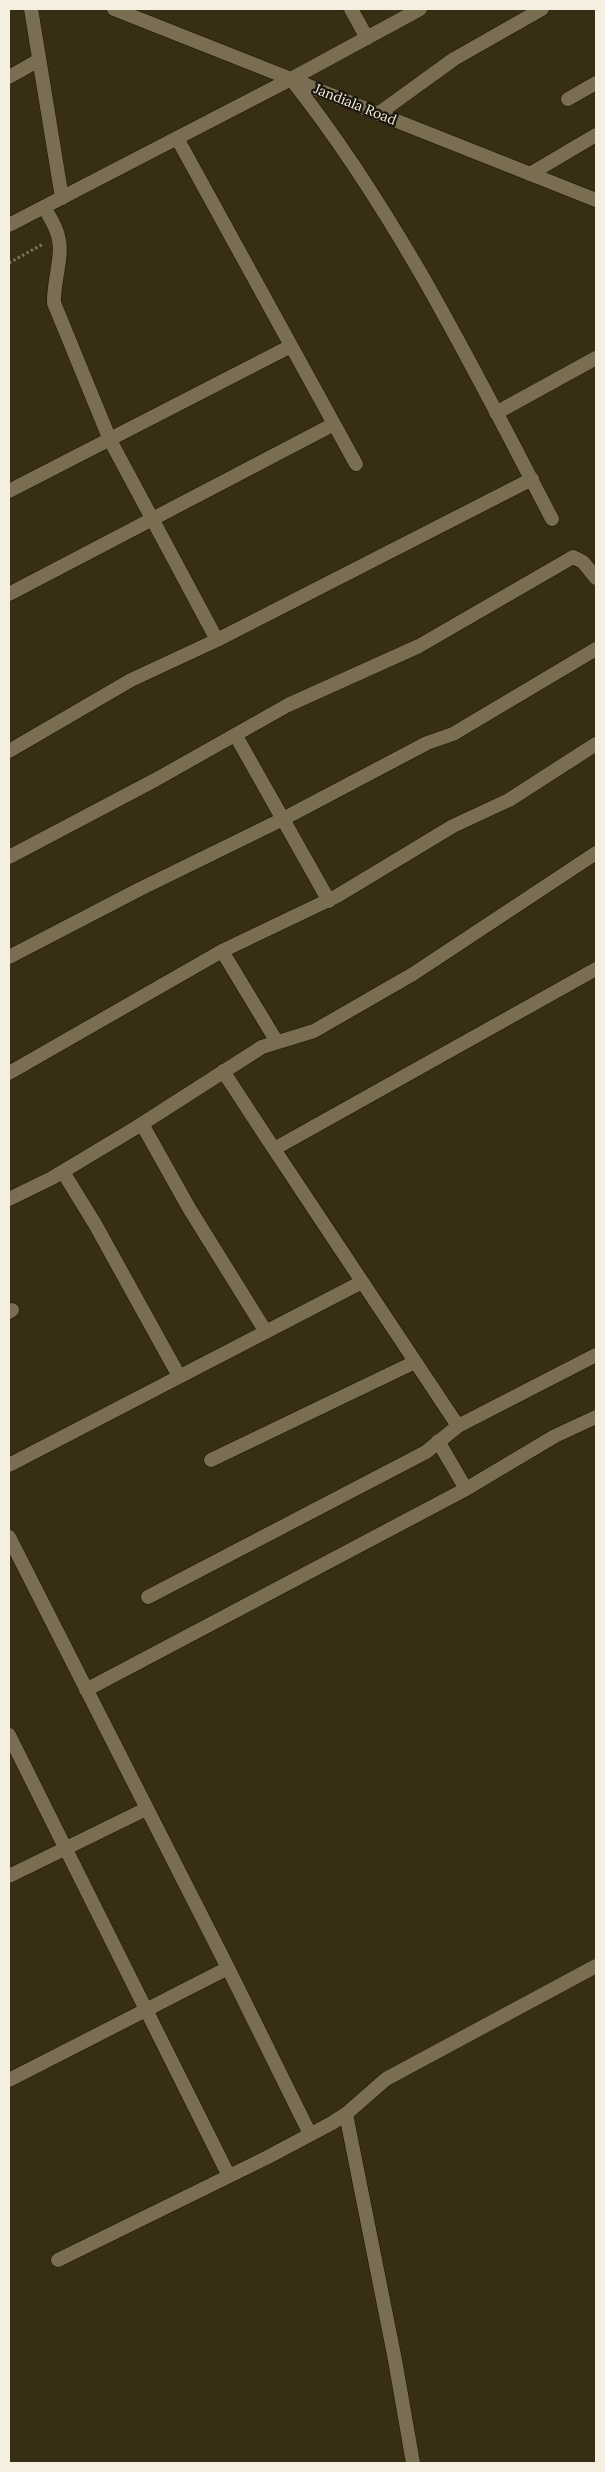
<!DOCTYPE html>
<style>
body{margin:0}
#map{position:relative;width:605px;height:2472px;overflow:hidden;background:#372e13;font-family:Lora,serif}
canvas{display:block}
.frame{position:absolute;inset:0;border:10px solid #f5efdf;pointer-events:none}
</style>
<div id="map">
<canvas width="605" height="2472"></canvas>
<div class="frame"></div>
</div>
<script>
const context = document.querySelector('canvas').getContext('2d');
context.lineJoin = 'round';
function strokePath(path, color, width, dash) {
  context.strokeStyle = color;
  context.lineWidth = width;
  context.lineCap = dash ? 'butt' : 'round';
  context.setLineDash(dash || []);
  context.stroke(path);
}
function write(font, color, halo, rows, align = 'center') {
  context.font = font + ' Lora,serif';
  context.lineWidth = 4.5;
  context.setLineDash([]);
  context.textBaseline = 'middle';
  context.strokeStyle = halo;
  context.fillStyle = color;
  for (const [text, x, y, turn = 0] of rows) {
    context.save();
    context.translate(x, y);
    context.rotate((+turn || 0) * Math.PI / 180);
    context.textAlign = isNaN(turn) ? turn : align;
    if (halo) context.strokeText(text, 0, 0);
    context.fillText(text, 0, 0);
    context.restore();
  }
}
const path = new Path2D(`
 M 9,263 L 43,244`);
const minor = new Path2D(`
 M 31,9 L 62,198
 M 351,9 L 367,38
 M 420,9 L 291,79 C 397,213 473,368 552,519
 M 9,77 L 39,60
 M 568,99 L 596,83
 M 378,114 L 454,59 L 542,9
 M 177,138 L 356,464
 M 530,174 L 596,135
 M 44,207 C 49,216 56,226 58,236 C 64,254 53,282 54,303 L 110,440 L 217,640
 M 496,413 L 596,358
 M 9,491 L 291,346
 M 9,594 L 334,424
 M 236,736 L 329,901
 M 9,751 L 131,680 L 217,640 L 532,479
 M 9,857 L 155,780 L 288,705 L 419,646 L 573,557 L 583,562 L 596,578
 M 222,951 L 277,1042
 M 9,957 L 140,889 L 283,819 L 427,743 L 453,734 L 596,649
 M 596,969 L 274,1149 L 458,1426 L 596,1355
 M 223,1071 L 274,1149
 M 9,1073 L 222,951 L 337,896 L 453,826 L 509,800 L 596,744
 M 142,1124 L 189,1208 L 266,1332
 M 63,1172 L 95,1224 L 179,1376
 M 9,1199 L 52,1178 L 137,1127 L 262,1047 L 314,1031 L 413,974 L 596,853
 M 9,1312 L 12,1310
 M 438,1441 L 466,1489
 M 211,1460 L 415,1362
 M 9,1465 L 362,1282
 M 9,1537 L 228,1968 L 310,2134
 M 148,1597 L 426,1452 L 458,1426
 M 86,1690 L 466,1489 L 555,1436 L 596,1417
 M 9,1735 L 229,2176
 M 9,1876 L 146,1809
 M 9,2080 L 228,1968
 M 346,2114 L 395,2360 L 413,2463
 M 58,2260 L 266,2158 L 332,2123 L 346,2114 L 386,2079 L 596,1966`);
const tertiary = new Path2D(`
 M 114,9 L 291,79`);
const secondary = new Path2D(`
 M 9,225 L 291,79 L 596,200`);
const streetNames = [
 ["Jandiala Road",355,105,22]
];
strokePath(minor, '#1e1600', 15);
strokePath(tertiary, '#1e1600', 15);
strokePath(secondary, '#1e1600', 15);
strokePath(path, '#7b735c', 3, [2.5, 2.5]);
strokePath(minor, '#796e52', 14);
strokePath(tertiary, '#796e52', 14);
strokePath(secondary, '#796e52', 14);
write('14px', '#f5efdf', '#1a160b', streetNames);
</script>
